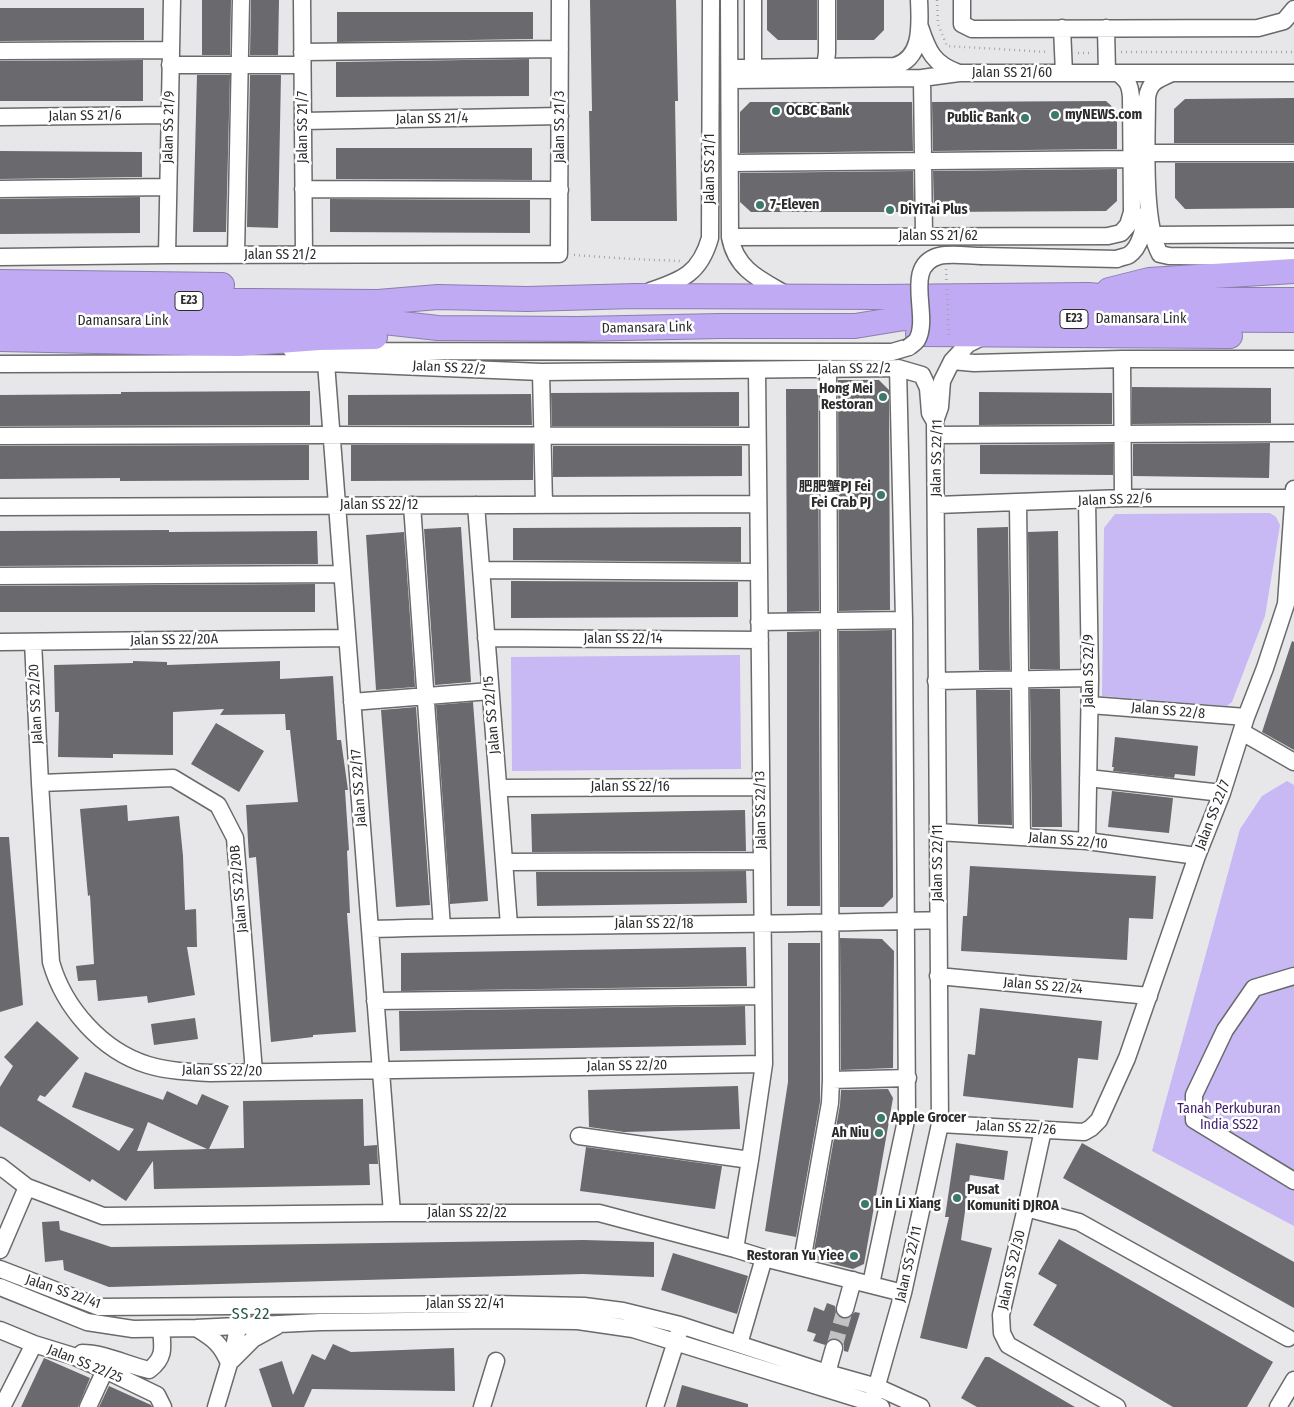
<!DOCTYPE html>
<meta charset="utf-8">
<style>
body{margin:0}
canvas{display:block;background:#e7e7ea}
</style>
<canvas width="1294" height="1407"></canvas>
<script>
const context = document.querySelector('canvas').getContext('2d');
context.lineJoin = 'round';
function paint(path, color) {
  context.fillStyle = color;
  context.fill(path, 'evenodd');
}
function strokePath(path, color, width, dash) {
  context.strokeStyle = color;
  context.lineWidth = width;
  context.lineCap = dash ? 'butt' : 'round';
  context.setLineDash(dash || []);
  context.stroke(path);
}
function write(font, color, halo, rows, align = 'center') {
  context.font = font + ' "Fira Sans Condensed","Noto Sans SC",sans-serif';
  context.lineWidth = 5;
  context.setLineDash([]);
  context.textBaseline = 'middle';
  context.strokeStyle = halo;
  context.fillStyle = color;
  for (const [text, x, y, turn = 0] of rows) {
    context.save();
    context.translate(x, y);
    context.rotate((+turn || 0) * Math.PI / 180);
    context.textAlign = isNaN(turn) ? turn : align;
    if (halo) context.strokeText(text, 0, 0);
    context.fillText(text, 0, 0);
    context.restore();
  }
}
const green = new Path2D(`
 M 1270,513 L 1276,517 L 1280,525 L 1265,616 L 1232,702 L 1227,706 L 1102,696 L 1104,528 L 1115,514 Z
 M 740,655 L 741,769 L 512,771 L 511,657 Z
 M 1287,781 L 1294,785 L 1294,1226 L 1152,1151 L 1240,829 L 1262,796 Z`);
const building = new Path2D(`
 M 202,0 L 231,0 L 230,55 L 202,55 Z
 M 251,0 L 279,0 L 278,55 L 250,55 Z
 M 590,0 L 676,0 L 678,101 L 675,101 L 677,221 L 591,221 L 589,111 L 592,111 Z
 M 767,0 L 817,0 L 817,40 L 778,40 L 767,30 Z
 M 837,0 L 884,0 L 884,30 L 874,40 L 837,40 Z
 M 0,8 L 144,8 L 144,40 L 0,41 Z
 M 337,12 L 533,12 L 533,39 L 337,42 Z
 M 529,59 L 529,96 L 336,97 L 336,62 Z
 M 143,60 L 143,101 L 0,101 L 0,61 Z
 M 197,75 L 230,75 L 226,232 L 193,232 Z
 M 250,75 L 281,75 L 278,228 L 247,227 Z
 M 1294,98 L 1294,143 L 1174,143 L 1174,109 L 1185,99 Z
 M 1106,101 L 1117,111 L 1117,149 L 933,151 L 932,102 Z
 M 750,102 L 912,102 L 913,151 L 740,153 L 740,112 Z
 M 336,148 L 532,148 L 532,180 L 336,179 Z
 M 0,151 L 142,152 L 142,177 L 0,179 Z
 M 1175,163 L 1294,163 L 1294,208 L 1185,209 L 1175,198 Z
 M 1117,169 L 1117,201 L 1106,211 L 934,212 L 933,171 Z
 M 913,171 L 914,212 L 751,212 L 740,202 L 740,173 Z
 M 140,197 L 140,233 L 0,234 L 0,199 Z
 M 330,199 L 530,200 L 530,233 L 330,232 Z
 M 838,380 L 879,380 L 889,390 L 890,610 L 839,611 Z
 M 1132,387 L 1271,388 L 1271,423 L 1132,424 Z
 M 786,389 L 818,389 L 819,611 L 787,612 Z
 M 310,391 L 310,425 L 0,426 L 0,395 L 121,394 L 121,392 Z
 M 739,392 L 739,426 L 552,426 L 551,393 Z
 M 979,392 L 1112,393 L 1112,424 L 979,425 Z
 M 531,394 L 532,425 L 348,425 L 348,395 Z
 M 1270,443 L 1269,478 L 1133,476 L 1133,444 Z
 M 1113,444 L 1113,475 L 980,474 L 980,445 Z
 M 309,445 L 309,480 L 120,481 L 120,478 L 0,479 L 0,446 Z
 M 351,445 L 533,445 L 533,480 L 351,481 Z
 M 553,446 L 742,446 L 742,476 L 553,477 Z
 M 461,527 L 471,682 L 435,685 L 424,529 Z
 M 741,527 L 741,562 L 513,560 L 513,528 Z
 M 1008,527 L 1010,670 L 979,670 L 977,528 Z
 M 169,530 L 169,532 L 317,531 L 318,564 L 0,566 L 0,531 Z
 M 1058,531 L 1060,669 L 1030,669 L 1028,532 Z
 M 404,532 L 415,687 L 376,690 L 366,535 Z
 M 511,581 L 738,582 L 738,617 L 511,618 Z
 M 315,584 L 315,612 L 0,612 L 0,586 Z
 M 892,630 L 893,897 L 883,907 L 840,907 L 839,631 Z
 M 819,631 L 820,906 L 787,906 L 787,632 Z
 M 1292,641 L 1294,642 L 1294,750 L 1262,732 Z
 M 133,661 L 167,662 L 167,665 L 280,661 L 280,679 L 333,676 L 337,740 L 341,740 L 348,790 L 345,790 L 349,850 L 347,851 L 350,913 L 347,913 L 356,1032 L 313,1035 L 313,1037 L 271,1042 L 256,857 L 249,858 L 246,805 L 298,802 L 290,730 L 286,730 L 285,714 L 220,715 L 224,709 L 173,712 L 173,755 L 113,754 L 113,758 L 58,757 L 59,712 L 55,712 L 54,665 L 133,663 Z
 M 1030,689 L 1060,689 L 1062,827 L 1032,827 Z
 M 976,690 L 1010,690 L 1012,825 L 978,824 Z
 M 473,702 L 488,901 L 450,904 L 436,705 Z
 M 416,707 L 430,905 L 396,907 L 381,710 Z
 M 216,723 L 264,751 L 239,792 L 191,764 Z
 M 1115,737 L 1198,746 L 1195,776 L 1175,774 L 1174,778 L 1113,771 L 1114,767 L 1112,767 Z
 M 1112,791 L 1173,798 L 1169,833 L 1108,827 Z
 M 127,805 L 128,821 L 179,816 L 183,856 L 185,910 L 196,909 L 197,947 L 187,947 L 195,995 L 148,1003 L 147,996 L 98,1001 L 96,980 L 78,981 L 76,966 L 94,964 L 90,895 L 88,896 L 80,809 Z
 M 745,810 L 746,851 L 532,852 L 531,814 Z
 M 0,837 L 9,837 L 23,1005 L 0,1012 Z
 M 970,866 L 1156,876 L 1153,919 L 1129,918 L 1127,960 L 961,951 L 963,916 L 967,916 Z
 M 746,871 L 747,903 L 537,906 L 536,872 Z
 M 840,938 L 882,939 L 894,951 L 893,1068 L 841,1070 Z
 M 788,943 L 820,943 L 820,1102 L 796,1237 L 765,1231 L 788,1082 Z
 M 746,947 L 747,986 L 401,991 L 401,953 Z
 M 745,1006 L 746,1045 L 400,1051 L 399,1011 Z
 M 980,1008 L 1102,1021 L 1098,1060 L 1078,1058 L 1073,1108 L 963,1096 L 968,1054 L 975,1055 Z
 M 195,1018 L 198,1039 L 154,1045 L 151,1024 Z
 M 37,1021 L 79,1058 L 45,1097 L 40,1095 L 37,1100 L 119,1151 L 134,1129 L 72,1107 L 85,1072 L 163,1100 L 167,1091 L 197,1105 L 202,1094 L 229,1106 L 209,1149 L 244,1148 L 243,1101 L 363,1099 L 364,1146 L 377,1145 L 378,1164 L 369,1164 L 370,1185 L 154,1189 L 153,1161 L 126,1201 L 92,1179 L 90,1182 L 0,1126 L 0,1087 L 13,1066 L 4,1057 ZM 148,1122 L 207,1149 L 137,1151 Z
 M 738,1086 L 740,1129 L 624,1132 L 589,1127 L 588,1090 Z
 M 888,1089 L 893,1098 L 864,1264 L 853,1269 L 817,1260 L 813,1256 L 840,1105 L 841,1090 Z
 M 956,1143 L 1008,1151 L 1004,1180 L 970,1175 L 961,1240 L 992,1248 L 967,1349 L 920,1338 L 949,1217 L 945,1217 Z
 M 1082,1143 L 1294,1262 L 1294,1308 L 1063,1178 Z
 M 586,1147 L 722,1166 L 715,1209 L 580,1191 Z
 M 59,1221 L 60,1230 L 111,1247 L 584,1240 L 654,1242 L 654,1277 L 583,1274 L 109,1287 L 64,1270 L 63,1260 L 45,1262 L 42,1222 Z
 M 1059,1239 L 1273,1362 L 1247,1407 L 1173,1407 L 1033,1325 L 1057,1285 L 1038,1274 Z
 M 673,1253 L 748,1276 L 737,1314 L 661,1290 Z
 M 827,1303 L 835,1306 L 836,1312 L 842,1318 L 848,1318 L 855,1312 L 860,1313 L 848,1352 L 844,1351 L 844,1345 L 837,1339 L 831,1338 L 825,1345 L 813,1341 L 816,1334 L 807,1331 L 814,1307 L 824,1311 Z
 M 333,1344 L 351,1352 L 454,1348 L 455,1391 L 312,1389 L 304,1407 L 272,1407 L 259,1369 L 282,1361 L 293,1395 L 312,1354 L 325,1360 Z
 M 985,1357 L 989,1357 L 1075,1407 L 977,1407 L 961,1398 Z
 M 44,1358 L 90,1378 L 78,1407 L 21,1407 Z
 M 682,1385 L 748,1404 L 748,1407 L 676,1407 Z
 M 109,1386 L 151,1405 L 152,1407 L 99,1407 Z`);
const minorTunnel = new Path2D(`
 M 834,1348 L 845,1309`);
const path = new Path2D(`
 M 937,0 L 938,24 L 947,46 L 1048,52
 M 1121,52 L 1294,52
 M 1078,53 L 1093,53
 M 574,255 L 632,259 L 681,261`);
const minor = new Path2D(`
 M 302,0 L 304,255
 M 729,0 L 730,237 C 736,270 761,280 787,295
 M 753,0 L 753,68
 M 962,0 L 962,24 L 972,29 L 1258,28 L 1284,21 L 1294,9
 M 920,27 C 928,51 933,64 959,73
 M 1062,28 L 1064,73
 M 1106,28 L 1107,73
 M 0,51 L 171,50
 M 302,52 L 560,49
 M 170,65 L 302,65
 M 825,67 L 827,53 L 827,0
 M 731,68 L 895,66 C 923,58 920,24 919,0
 M 1170,74 C 1156,80 1149,83 1147,98 C 1147,137 1142,222 1160,254 L 1169,256 L 1294,257
 M 922,78 L 924,236
 M 731,80 L 922,78 L 959,73 L 1294,73
 M 0,117 L 169,115
 M 303,121 L 560,116
 M 1148,153 L 1294,153
 M 731,163 L 1131,159
 M 0,189 L 168,187
 M 303,189 L 560,190
 M 1153,235 L 1294,234
 M 730,237 L 1108,236 L 1121,233 L 1128,225 L 1132,212 L 1131,97 C 1130,85 1128,81 1118,73
 M 167,255 L 172,0
 M 236,255 L 241,0
 M 982,256 L 1117,259 C 1121,257 1126,257 1129,255 C 1141,247 1144,227 1146,214
 M 0,257 L 167,255 L 559,254 L 560,0
 M 650,291 C 683,280 700,273 710,238 L 711,0
 M 291,349 L 318,351 L 892,352 L 909,347
 M 1122,359 L 1123,498
 M 952,361 L 974,363 L 1122,359 L 1294,359
 M 326,363 L 392,1213
 M 0,364 L 326,363 L 541,372 L 898,368 L 922,375 L 928,388 L 930,413 L 934,420
 M 541,372 L 544,505
 M 935,435 L 1294,433
 M 0,436 L 321,435 L 757,436
 M 1018,503 L 1022,837
 M 412,505 L 442,927
 M 476,505 L 509,925
 M 937,505 L 1123,498 L 1294,498
 M 0,507 L 758,504
 M 481,570 L 759,572
 M 0,576 L 342,574
 M 759,622 L 904,620
 M 486,638 L 760,640
 M 0,642 L 347,638
 M 33,642 L 40,783 L 51,962 C 64,1008 102,1051 148,1065 C 168,1071 189,1072 210,1073 L 764,1064
 M 936,681 L 1090,678
 M 352,702 L 490,691
 M 1090,705 L 1246,717
 M 1242,732 L 1294,762
 M 1088,778 L 1222,793
 M 40,783 L 173,778 L 218,805 L 235,838 L 254,1072
 M 498,788 L 761,787
 M 938,832 L 1087,841 L 1197,856
 M 1087,841 L 1090,678 L 1087,500
 M 504,862 L 762,861
 M 370,929 C 559,924 748,926 938,920
 M 938,976 L 1149,996
 M 1294,976 L 1254,988 L 1225,1030 L 1194,1095 L 1194,1120 L 1294,1181
 M 375,1001 L 763,996
 M 831,1080 L 908,1078
 M 940,1124 L 1084,1132 L 1091,1128 L 1099,1120 L 1127,1058 L 1197,856 L 1222,793 L 1246,717 L 1265,668 L 1286,604 L 1294,489
 M 1043,1130 L 1026,1208 L 1001,1315 L 1002,1333 L 1008,1345 L 1117,1407
 M 579,1136 L 750,1160
 M 0,1166 L 27,1187 L 103,1216 L 392,1213 L 599,1213 L 735,1249 L 764,1258 L 903,1293
 M 1026,1208 L 1079,1222 L 1288,1338
 M 735,1249 L 750,1160 L 764,1064 L 757,370
 M 0,1250 L 27,1187
 M 801,1267 L 830,1103 L 831,1080 L 828,369
 M 0,1269 L 99,1307 L 494,1304 L 584,1306 L 623,1311 L 680,1325 L 827,1373 L 877,1387 L 921,1407
 M 871,1284 L 907,1116 L 904,620 L 898,368
 M 0,1287 L 87,1322 L 133,1329 L 196,1328 L 320,1322 L 497,1320 L 578,1321 L 633,1329 L 872,1403 L 881,1407
 M 845,1309 L 853,1280
 M 196,1328 C 214,1339 221,1344 229,1363
 M 0,1330 L 34,1344 L 73,1356 L 105,1370 L 157,1395 L 163,1407
 M 739,1344 L 764,1258
 M 82,1353 C 104,1353 127,1365 149,1370 C 165,1358 163,1348 161,1329
 M 232,1360 L 253,1339 L 277,1326
 M 827,1373 L 834,1348
 M 872,1403 L 903,1293 L 940,1124 L 935,421 L 940,407 L 942,381 L 952,361 L 968,344 L 984,336
 M 2,1407 L 34,1344
 M 88,1407 L 105,1370
 M 216,1407 L 234,1347 L 240,1318
 M 482,1407 L 496,1361
 M 655,1407 L 679,1332
 M 1278,1407 L 1294,1380`);
const highway = new Path2D(`
 M 0,282 L 222,285
 M 1109,290 L 1149,280 L 1294,271
 M 0,299 L 378,302 L 438,297 L 527,299 L 636,296 L 878,297 L 1088,295 L 1149,300 L 1294,300
 M 0,321 L 375,321 L 438,328 L 578,329 L 720,326 L 855,326 L 904,318 L 1294,320
 M 918,334 L 1230,336
 M 0,339 L 238,344 L 319,338 L 375,337`);
const pathBridge = new Path2D(`
 M 946,269 L 949,338`);
const minorBridge = new Path2D(`
 M 909,347 C 911,345 915,343 917,340 C 931,316 902,266 939,256 C 952,253 969,256 982,256`);
const markers = [
 [776,111,5,"#3b7a68"],
 [1055,115,5,"#3b7a68"],
 [1025,118,5,"#3b7a68"],
 [760,205,5,"#3b7a68"],
 [890,210,5,"#3b7a68"],
 [883,397,5,"#3b7a68"],
 [881,495,5,"#3b7a68"],
 [881,1118,5,"#3b7a68"],
 [879,1133,5,"#3b7a68"],
 [957,1198,5,"#3b7a68"],
 [865,1204,5,"#3b7a68"],
 [854,1256,5,"#3b7a68"]
];
const shields = [
 [189,301,28],
 [1074,319,28]
];
const shieldNames = [
 ["E23",189,301],
 ["E23",1074,319]
];
const streetNames = [
 ["Jalan SS 21/60",1012,73],
 ["Jalan SS 21/6",85,116,-1],
 ["Jalan SS 21/4",432,119,-1],
 ["Jalan SS 21/9",169,127,-89],
 ["Jalan SS 21/7",303,127,-90],
 ["Jalan SS 21/3",560,127,-90],
 ["Jalan SS 21/1",710,169,-90],
 ["Jalan SS 21/62",938,236],
 ["Jalan SS 21/2",280,255],
 ["Damansara Link",1141,319],
 ["Damansara Link",123,321],
 ["Damansara Link",647,328,-1],
 ["Jalan SS 22/2",449,368,3],
 ["Jalan SS 22/2",854,369,-1],
 ["Jalan SS 22/11",937,458,-89],
 ["Jalan SS 22/6",1115,500,-2],
 ["Jalan SS 22/12",379,505],
 ["Jalan SS 22/14",623,639],
 ["Jalan SS 22/20A",174,640,-1],
 ["Jalan SS 22/9",1089,671,-90],
 ["Jalan SS 22/20",36,704,-93],
 ["Jalan SS 22/8",1168,711,5],
 ["Jalan SS 22/15",492,715,-95],
 ["Jalan SS 22/16",630,787],
 ["Jalan SS 22/17",359,788,-94],
 ["Jalan SS 22/13",761,810,-91],
 ["Jalan SS 22/7",1213,815,-69],
 ["Jalan SS 22/10",1068,841,5],
 ["Jalan SS 22/11",938,863,-90],
 ["Jalan SS 22/20B",239,889,-95],
 ["Jalan SS 22/18",654,924],
 ["Jalan SS 22/24",1043,986,5],
 ["Jalan SS 22/20",627,1066,-1],
 ["Jalan SS 22/20",222,1071,1],
 ["Jalan SS 22/26",1016,1128,3],
 ["Jalan SS 22/22",467,1213],
 ["Jalan SS 22/11",909,1264,-77],
 ["Jalan SS 22/30",1012,1270,-77],
 ["Jalan SS 22/41",63,1292,19],
 ["Jalan SS 22/41",465,1304],
 ["Jalan SS 22/25",85,1364,22]
];
const poiNames = [
 ["OCBC Bank",786,111],
 ["myNEWS.com",1065,115],
 ["Public Bank",1015,118,"right"],
 ["7-Eleven",770,205],
 ["DiYiTai Plus",900,210],
 ["Hong Mei",873,389,"right"],
 ["Restoran",873,405,"right"],
 ["肥肥蟹PJ Fei",871,487,"right"],
 ["Fei Crab PJ",871,503,"right"],
 ["Apple Grocer",891,1118],
 ["Ah Niu",869,1133,"right"],
 ["Pusat",967,1190],
 ["Komuniti DJROA",967,1206],
 ["Lin Li Xiang",875,1204],
 ["Restoran Yu Yiee",844,1256,"right"]
];
const parkNames = [
 ["Tanah Perkuburan",1229,1109],
 ["India SS22",1229,1125]
];
const quarterNames = [
 ["SS 22",251,1315]
];
paint(green, '#c8b8f4');
paint(building, '#6a696d');
strokePath(minorTunnel, '#c2c2c4', 16, [16, 8]);
strokePath(minor, '#6a696c', 19);
strokePath(highway, '#8c7eae', 26);
strokePath(path, '#a6a6a8', 2.5, [1, 4]);
strokePath(minor, '#fff', 16);
strokePath(highway, '#bfaaf3', 24);
strokePath(minorBridge, '#6a696c', 19, []);
strokePath(pathBridge, '#a6a6a8', 2.5, [1, 4]);
strokePath(minorBridge, '#fff', 16);
for (const [x, y, r, color] of markers) {
  const dot = new Path2D();
  dot.arc(x, y, r, 0, 2 * Math.PI);
  context.fillStyle = color;
  context.fill(dot);
  strokePath(dot, '#fff', 2);
}
for (const [x, y, w] of shields) {
  const box = new Path2D();
  box.roundRect(x - w / 2, y - 9.5, w, 19, 4);
  context.fillStyle = '#fff';
  context.fill(box);
  strokePath(box, '#2c2c2d', 1);
}
write('bold 12px', '#2c2c2d', null, shieldNames);
write('14px', '#2c2c2d', '#fff', streetNames);
write('bold 14px', '#2c2c2d', '#fff', poiNames, 'left');
write('14px', '#3c1b6b', '#fff', parkNames);
context.letterSpacing = '1px';
write('16px', '#215547', '#fff', quarterNames);
context.letterSpacing = '0px';
</script>
